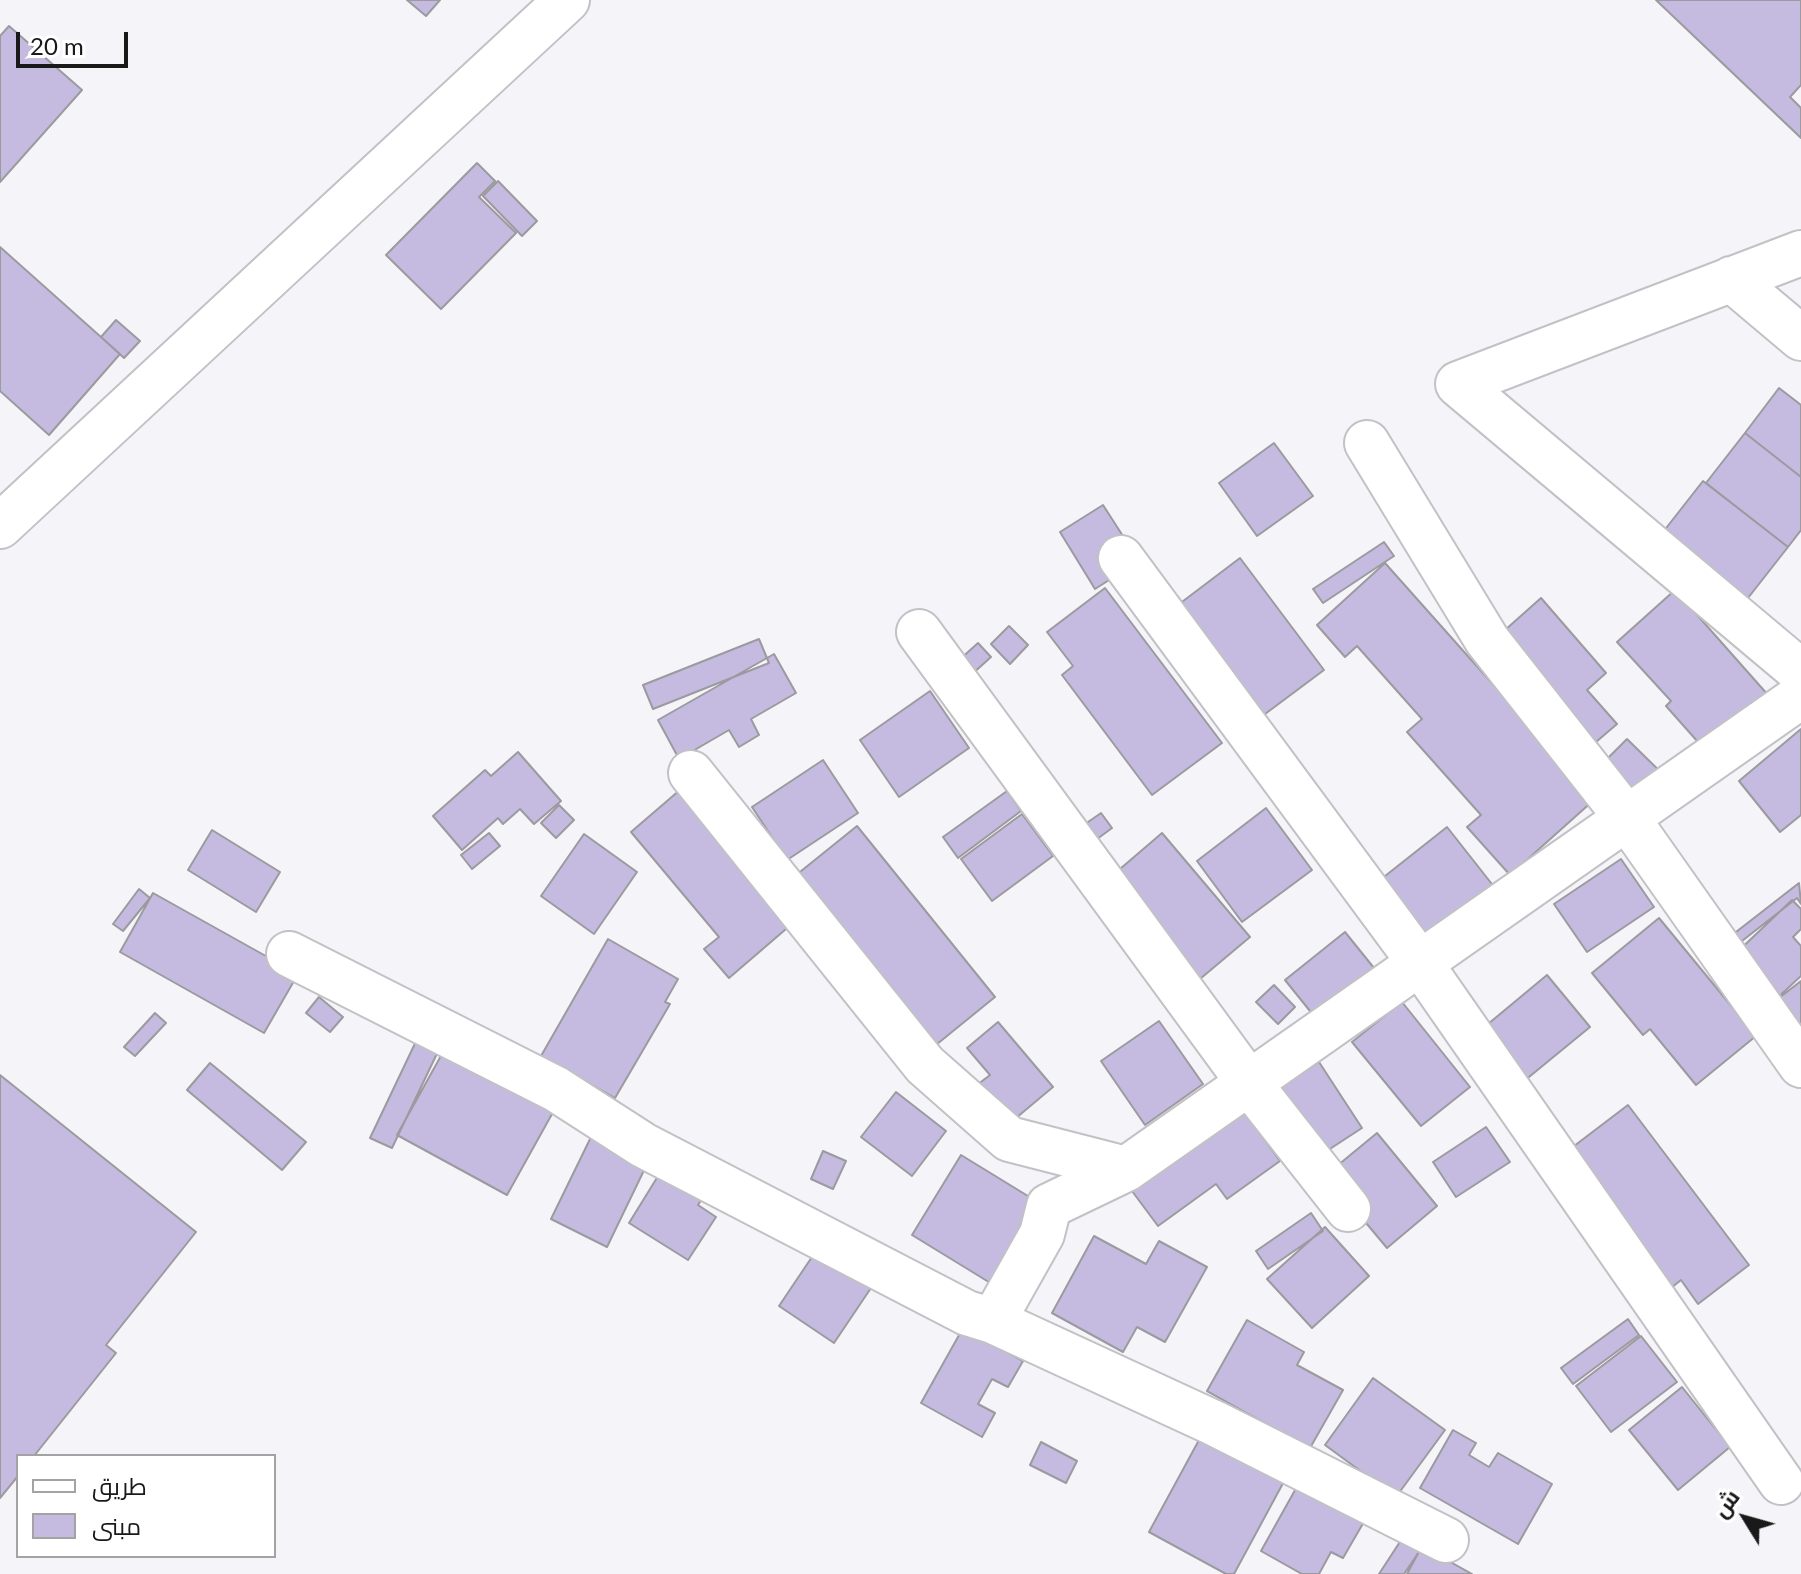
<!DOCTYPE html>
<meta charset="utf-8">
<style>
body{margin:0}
#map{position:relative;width:1801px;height:1574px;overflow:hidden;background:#f5f4f9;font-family:Lato,Cairo,sans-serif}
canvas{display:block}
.legend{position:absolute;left:16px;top:1454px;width:260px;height:104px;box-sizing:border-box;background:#fff;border:2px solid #a3a3a3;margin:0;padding:10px 14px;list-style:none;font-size:24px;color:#19191a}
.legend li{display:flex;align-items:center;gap:16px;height:40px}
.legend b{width:40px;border:2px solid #a3a3a3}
.north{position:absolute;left:1705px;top:1478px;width:80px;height:80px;-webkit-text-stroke:6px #fff;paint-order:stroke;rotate:307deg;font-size:22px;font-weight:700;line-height:32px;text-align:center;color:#19191a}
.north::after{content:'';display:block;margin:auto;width:28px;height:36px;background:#19191a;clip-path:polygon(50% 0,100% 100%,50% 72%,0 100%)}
.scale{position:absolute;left:16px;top:32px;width:112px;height:36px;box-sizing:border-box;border:4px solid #19191a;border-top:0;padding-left:10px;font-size:24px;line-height:28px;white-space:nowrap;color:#19191a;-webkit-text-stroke:6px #fff;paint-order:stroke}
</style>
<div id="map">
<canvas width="1801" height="1574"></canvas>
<ul class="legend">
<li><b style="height:10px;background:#fff"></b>طريق</li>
<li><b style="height:22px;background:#c5bbe0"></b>مبنى</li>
</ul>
<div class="north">ش</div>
<div class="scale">20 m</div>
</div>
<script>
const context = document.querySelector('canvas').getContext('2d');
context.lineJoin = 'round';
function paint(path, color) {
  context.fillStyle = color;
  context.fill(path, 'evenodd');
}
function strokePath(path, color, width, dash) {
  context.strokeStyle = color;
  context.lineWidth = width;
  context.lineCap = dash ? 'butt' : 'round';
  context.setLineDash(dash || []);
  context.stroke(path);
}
const building = new Path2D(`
 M 407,0 L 440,0 L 426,16 Z
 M 1656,0 L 1801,0 L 1801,85 L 1790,97 L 1801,108 L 1801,138 Z
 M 9,26 L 82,90 L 0,182 L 0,36 Z
 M 477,163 L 495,181 L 479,197 L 516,233 L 441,309 L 386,255 Z
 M 498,181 L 537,221 L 522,236 L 483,196 Z
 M 0,247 L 120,354 L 49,435 L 0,391 Z
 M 116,320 L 140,341 L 124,358 L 101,337 Z
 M 1779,388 L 1801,405 L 1801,477 L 1745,433 Z
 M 1745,433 L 1801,477 L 1801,530 L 1788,547 L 1706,483 Z
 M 1274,443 L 1313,496 L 1257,536 L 1219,483 Z
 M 1703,481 L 1788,547 L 1748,598 L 1663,532 Z
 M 1103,505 L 1139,561 L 1095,589 L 1060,532 Z
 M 1384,542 L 1394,556 L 1323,603 L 1313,589 Z
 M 1240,558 L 1324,670 L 1253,723 L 1170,611 Z
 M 1385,563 L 1595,799 L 1510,875 L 1467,827 L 1481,815 L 1407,732 L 1422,719 L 1357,646 L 1345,657 L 1317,625 Z
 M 1105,588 L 1222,743 L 1152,795 L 1062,675 L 1073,666 L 1047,632 Z
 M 1675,590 L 1784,713 L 1722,769 L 1666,706 L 1671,701 L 1617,642 Z
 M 1541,598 L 1606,673 L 1587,690 L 1617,724 L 1589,748 L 1495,639 Z
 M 1009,626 L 1028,645 L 1010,664 L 991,644 Z
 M 759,639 L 769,663 L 653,709 L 643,685 Z
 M 978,643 L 991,657 L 960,685 L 947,671 Z
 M 774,654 L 796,693 L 751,719 L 759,735 L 739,747 L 729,730 L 679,759 L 658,720 Z
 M 930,691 L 969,748 L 899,797 L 860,740 Z
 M 1801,729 L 1801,815 L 1780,832 L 1739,781 Z
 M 1627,739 L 1679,790 L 1648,821 L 1596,770 Z
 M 518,752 L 561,801 L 534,824 L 520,809 L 503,824 L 498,818 L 462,850 L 433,816 L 485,770 L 491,776 Z
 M 823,760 L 858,813 L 787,860 L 752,807 Z
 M 681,789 L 793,923 L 729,978 L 704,949 L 719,937 L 631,832 Z
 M 1007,791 L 1021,811 L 958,858 L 943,837 Z
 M 559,805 L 574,820 L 556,838 L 541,823 Z
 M 1266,808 L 1312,870 L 1242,922 L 1197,861 Z
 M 1101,813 L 1112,828 L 1089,845 L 1078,829 Z
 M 1022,814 L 1053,856 L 992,901 L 961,859 Z
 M 857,826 L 995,997 L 926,1053 L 790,880 Z
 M 1447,827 L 1495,888 L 1424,945 L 1375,884 Z
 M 212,830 L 280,872 L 256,912 L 188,870 Z
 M 489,833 L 500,846 L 472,869 L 461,855 Z
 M 1162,833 L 1250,937 L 1194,984 L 1106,881 Z
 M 584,834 L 637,872 L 594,934 L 541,896 Z
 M 1621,859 L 1654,907 L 1587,952 L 1554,904 Z
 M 1799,883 L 1801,904 L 1797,898 L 1733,948 L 1727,939 Z
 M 139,889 L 150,898 L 123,931 L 113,924 Z
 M 153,893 L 298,974 L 264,1033 L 120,952 Z
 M 1792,900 L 1801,909 L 1801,929 L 1793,937 L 1801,946 L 1801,976 L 1773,1002 L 1731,958 Z
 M 1659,918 L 1756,1036 L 1696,1085 L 1650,1029 L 1643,1035 L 1592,973 Z
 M 1345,932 L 1374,968 L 1314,1016 L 1285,980 Z
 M 608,939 L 678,979 L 665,1002 L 670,1004 L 615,1098 L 541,1056 Z
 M 1547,975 L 1590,1027 L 1518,1086 L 1476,1034 Z
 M 1801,981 L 1801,1052 L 1766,1008 Z
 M 1274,985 L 1295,1007 L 1278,1024 L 1256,1002 Z
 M 319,997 L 343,1017 L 330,1032 L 306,1013 Z
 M 1402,1002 L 1470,1087 L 1421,1126 L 1352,1042 Z
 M 155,1013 L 166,1023 L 135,1056 L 124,1047 Z
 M 1159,1021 L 1203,1084 L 1145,1125 L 1101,1061 Z
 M 998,1022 L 1053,1087 L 1010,1123 L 977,1085 L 990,1075 L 967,1048 Z
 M 420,1033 L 442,1043 L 392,1148 L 370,1138 Z
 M 447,1045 L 557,1105 L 507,1195 L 397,1135 Z
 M 1319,1062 L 1362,1128 L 1313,1160 L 1270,1095 Z
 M 210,1063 L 306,1142 L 282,1170 L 187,1090 Z
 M 0,1075 L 196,1232 L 106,1345 L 116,1353 L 34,1456 L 18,1456 L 18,1476 L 0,1498 Z
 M 896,1092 L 946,1131 L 912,1176 L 861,1137 Z
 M 1628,1105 L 1749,1265 L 1698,1304 L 1681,1280 L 1661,1296 L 1557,1159 Z
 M 1240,1106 L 1280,1161 L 1227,1199 L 1216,1184 L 1158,1226 L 1129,1187 Z
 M 1486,1127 L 1510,1162 L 1456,1197 L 1433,1162 Z
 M 1377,1133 L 1437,1206 L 1387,1248 L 1326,1175 Z
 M 592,1135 L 648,1162 L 607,1247 L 551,1219 Z
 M 823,1151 L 846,1161 L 833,1189 L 811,1179 Z
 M 961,1155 L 1041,1204 L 992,1284 L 912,1235 Z
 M 668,1160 L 710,1186 L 698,1205 L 716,1217 L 688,1260 L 629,1223 Z
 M 1311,1213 L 1323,1231 L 1268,1269 L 1256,1251 Z
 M 1325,1227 L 1369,1276 L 1312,1328 L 1267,1279 Z
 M 1094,1236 L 1146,1264 L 1159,1241 L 1207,1267 L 1165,1342 L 1137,1327 L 1123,1352 L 1052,1313 Z
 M 820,1245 L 875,1282 L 834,1343 L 779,1306 Z
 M 1628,1319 L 1639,1335 L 1573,1384 L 1561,1368 Z
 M 1247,1320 L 1304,1352 L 1297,1365 L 1343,1390 L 1310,1448 L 1207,1391 Z
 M 963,1328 L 1023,1361 L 1008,1387 L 992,1379 L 978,1404 L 995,1413 L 982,1437 L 921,1403 Z
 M 1641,1336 L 1677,1382 L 1611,1432 L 1576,1386 Z
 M 1373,1378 L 1445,1430 L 1396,1497 L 1325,1445 Z
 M 1682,1387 L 1730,1447 L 1678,1490 L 1629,1430 Z
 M 1205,1429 L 1288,1474 L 1234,1574 L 1226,1574 L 1149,1532 Z
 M 1453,1430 L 1476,1443 L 1469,1455 L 1489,1467 L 1498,1453 L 1552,1484 L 1518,1544 L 1420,1488 Z
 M 1041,1442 L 1077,1461 L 1066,1483 L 1030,1465 Z
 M 1299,1483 L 1365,1520 L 1343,1558 L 1331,1552 L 1319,1574 L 1302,1574 L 1261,1551 Z
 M 1407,1531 L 1425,1543 L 1404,1574 L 1379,1574 Z
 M 1422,1546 L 1472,1574 L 1407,1574 Z`);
const minor = new Path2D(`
 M 1801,253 L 1458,384 L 1801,672
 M 1731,279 L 1801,338
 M 1367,443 L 1487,640 L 1627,818 L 1801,1065
 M 0,526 L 567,0
 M 1121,558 L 1420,963 L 1781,1482
 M 919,632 L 1249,1083 L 1348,1209
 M 691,773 L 925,1065 L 1009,1139 L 1126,1169 L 1801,696
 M 289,954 L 556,1089 L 643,1145 L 967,1313 L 993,1321 L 1214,1423 L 1446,1540
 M 993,1321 L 1042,1234 L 1049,1206 L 1126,1169`);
paint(building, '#c5bbe0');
strokePath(building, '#9b9a9f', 2);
strokePath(minor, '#c2c1c6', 48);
strokePath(minor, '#fff', 44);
</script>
